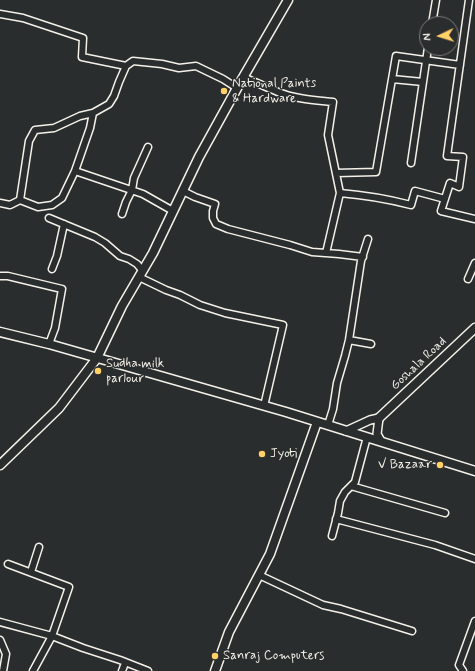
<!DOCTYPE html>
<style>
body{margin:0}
#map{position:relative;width:475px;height:671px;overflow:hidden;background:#2a2d2e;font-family:Mynerve,sans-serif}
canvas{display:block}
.north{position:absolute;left:419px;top:16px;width:40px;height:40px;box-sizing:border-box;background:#2a2d2e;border:1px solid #7b7b78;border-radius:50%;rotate:266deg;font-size:11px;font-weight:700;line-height:16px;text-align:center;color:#f4f1e8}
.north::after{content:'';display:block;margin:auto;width:14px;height:18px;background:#ffd166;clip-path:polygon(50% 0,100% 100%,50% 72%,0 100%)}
</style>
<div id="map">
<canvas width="475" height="671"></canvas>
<div class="north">N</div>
</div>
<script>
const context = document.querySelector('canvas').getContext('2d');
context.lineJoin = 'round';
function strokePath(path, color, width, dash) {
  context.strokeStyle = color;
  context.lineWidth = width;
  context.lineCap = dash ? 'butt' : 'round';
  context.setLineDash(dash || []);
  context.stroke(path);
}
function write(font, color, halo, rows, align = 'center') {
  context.font = font + ' Mynerve,sans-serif';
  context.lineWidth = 3;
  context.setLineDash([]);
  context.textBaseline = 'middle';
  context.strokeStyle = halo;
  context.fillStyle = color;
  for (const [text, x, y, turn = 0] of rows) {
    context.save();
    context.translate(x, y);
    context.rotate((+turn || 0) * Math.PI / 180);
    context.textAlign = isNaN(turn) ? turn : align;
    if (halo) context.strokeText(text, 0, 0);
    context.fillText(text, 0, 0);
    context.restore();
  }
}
const minor = new Path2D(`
 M 469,0 L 447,156 L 463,157 L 459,187 L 450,183 L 441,211 L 475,219
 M 0,14 L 23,18 L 83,38 L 82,57 L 126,66
 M 432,24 L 436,0
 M 243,77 C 255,82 266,87 278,92 C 295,99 314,100 333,102 L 328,135 L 340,193
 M 392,79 L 423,82
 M 411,163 L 428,48
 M 75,171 L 143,194 L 173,211
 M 336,173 L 376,172 L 396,56 L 460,65
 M 183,191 L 195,197 L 215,204 L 213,211 L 213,218 L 216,224 L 228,229 L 290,245 L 312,252 L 339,254 L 363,257
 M 20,200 L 38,207 L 52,205 L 62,198 L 75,171 L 90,128 L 93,113
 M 0,203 L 10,205 L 20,200 L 29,141 L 35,130 L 54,128 L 80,116 L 93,113 L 109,104 L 114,96 L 119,82 L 126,66 L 133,61 L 162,64 L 179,68 L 196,66 L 223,79 L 237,88
 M 122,214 L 126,202 L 132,190 L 134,178 L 148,147
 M 49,218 L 95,237 L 105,243 L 120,256 L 129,259 L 137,264 L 143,271
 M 326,253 L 340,193 C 364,195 388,199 411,205 L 415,191 L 445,199
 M 52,269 L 57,256 L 64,224
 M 0,276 L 8,276 L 62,289 L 55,328 L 49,344
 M 139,277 L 166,290 L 180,295 L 200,305 L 225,313 L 283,325 L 264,406
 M 468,279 L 475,263
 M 349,340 L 371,344
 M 328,425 L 333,409 L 337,383 L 345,356 L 349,340 L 361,261 L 368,239
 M 351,486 L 445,513
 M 336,519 L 435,545 L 475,559
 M 332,536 L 338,513 L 340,501 L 345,492 L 355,482 L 367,437
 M 8,564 L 69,587 L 52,636 L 33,671
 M 31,572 L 39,547
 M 259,575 L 323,605 L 341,609 L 412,631
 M 0,622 L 52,636 L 83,648 L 120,660 L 148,671
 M 0,640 L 6,654 L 3,671
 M 122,671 L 125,663
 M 463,671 L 459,665 L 475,621`);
const tertiary = new Path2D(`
 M 346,431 L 370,420 L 379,418 L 377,434 L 381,441`);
const secondary = new Path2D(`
 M 0,332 L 49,344 L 286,412 L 475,471
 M 379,418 L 475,328
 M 0,465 L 59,408 L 97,358 L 122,306 L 153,253 L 199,157 L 241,81 L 288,0
 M 215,671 L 229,632 L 270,554 L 317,422`);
const markers = [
 [224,91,4,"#ffd166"],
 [98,371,4,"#ffd166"],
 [262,454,4,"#ffd166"],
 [440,465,4,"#ffd166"],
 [215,656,4,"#ffd166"]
];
const poiNames = [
 ["National Paints",232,84],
 ["& Hardware",232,99],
 ["Sudha milk",106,364],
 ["parlour",106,379],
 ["Jyoti",270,454],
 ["V Bazaar",432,465,"right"],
 ["Sanraj Computers",223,656]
];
const streetNames = [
 ["Goshala Road",419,364,-43]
];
strokePath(minor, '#f4f1e8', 9);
strokePath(tertiary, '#f4f1e8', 10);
strokePath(secondary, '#f4f1e8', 11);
strokePath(minor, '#2a2d2e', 6);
strokePath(tertiary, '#2a2d2e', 7);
strokePath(secondary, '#2a2d2e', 8);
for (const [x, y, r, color] of markers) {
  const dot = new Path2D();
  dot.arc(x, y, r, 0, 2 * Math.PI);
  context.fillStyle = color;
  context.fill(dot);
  strokePath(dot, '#2a2d2e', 1.5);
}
write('13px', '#f4f1e8', '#2a2d2e', poiNames, 'left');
write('13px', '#f4f1e8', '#2a2d2e', streetNames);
</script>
